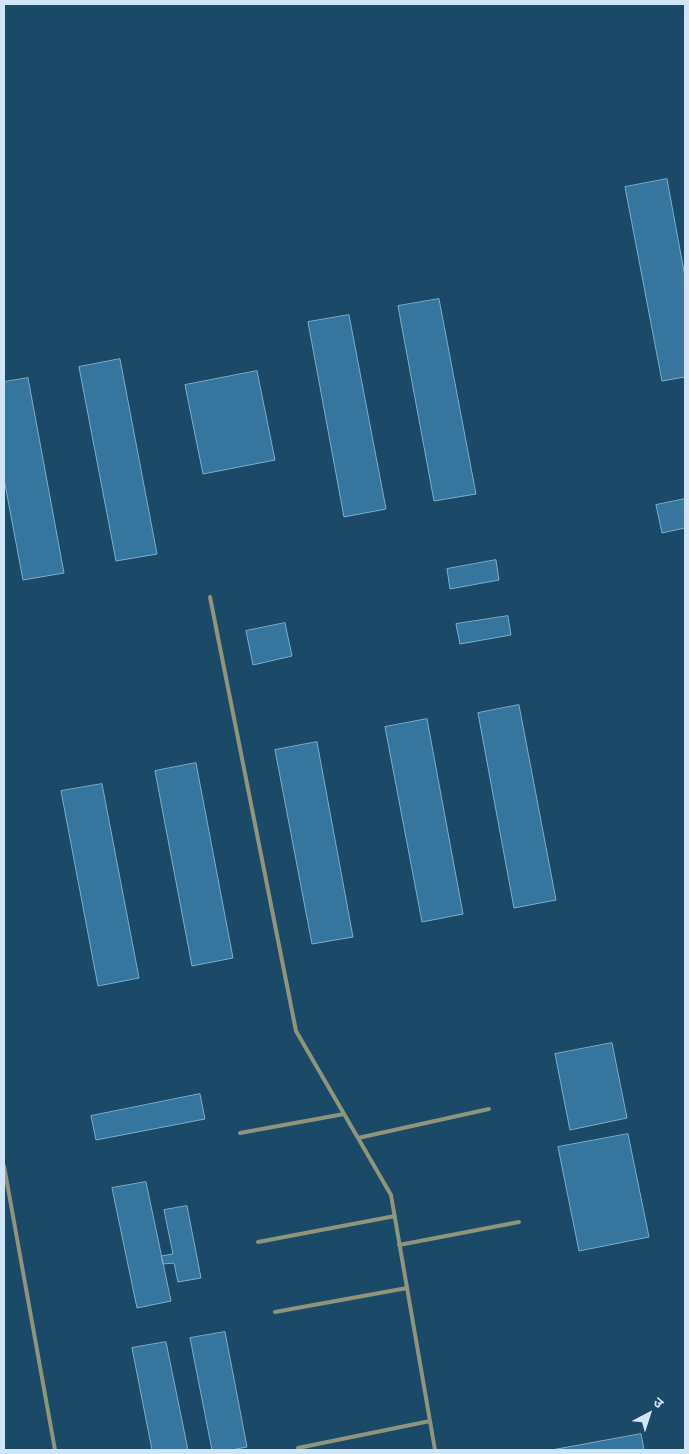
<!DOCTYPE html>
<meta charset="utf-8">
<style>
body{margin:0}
#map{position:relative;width:689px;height:1454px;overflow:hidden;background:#1a4a67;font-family:Mulish,"Noto Sans Devanagari",sans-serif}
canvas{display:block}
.frame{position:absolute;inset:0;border:5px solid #cee6f8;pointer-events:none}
.north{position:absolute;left:624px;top:1389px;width:50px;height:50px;-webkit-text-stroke:4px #1a4a67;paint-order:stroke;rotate:40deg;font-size:14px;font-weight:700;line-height:20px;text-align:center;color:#cee6f8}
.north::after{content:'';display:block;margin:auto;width:18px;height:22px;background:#cee6f8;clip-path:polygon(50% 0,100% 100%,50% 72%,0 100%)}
</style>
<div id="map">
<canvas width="689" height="1454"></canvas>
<div class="frame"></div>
<div class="north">उ</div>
</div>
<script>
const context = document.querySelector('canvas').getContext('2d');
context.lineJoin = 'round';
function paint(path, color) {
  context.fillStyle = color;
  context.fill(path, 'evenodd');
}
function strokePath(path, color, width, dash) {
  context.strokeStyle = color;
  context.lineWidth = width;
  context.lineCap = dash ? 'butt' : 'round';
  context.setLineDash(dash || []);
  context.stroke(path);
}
const building = new Path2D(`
 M 667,179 L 685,277 L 685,377 L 662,381 L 625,187 Z
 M 439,299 L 476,494 L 434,501 L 398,306 Z
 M 349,315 L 386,509 L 344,517 L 308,322 Z
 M 120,359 L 157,554 L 116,561 L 79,367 Z
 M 257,371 L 275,460 L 203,474 L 185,385 Z
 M 28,378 L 64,573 L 23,580 L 4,479 L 4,382 Z
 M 685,499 L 685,528 L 662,533 L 656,505 Z
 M 496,560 L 499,580 L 450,589 L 447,569 Z
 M 508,616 L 511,635 L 460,644 L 456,624 Z
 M 285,623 L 292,656 L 253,665 L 246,631 Z
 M 519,705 L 556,900 L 514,908 L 478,713 Z
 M 427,719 L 463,914 L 422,922 L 385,727 Z
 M 317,742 L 353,937 L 312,944 L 275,750 Z
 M 196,763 L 233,958 L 192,966 L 155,771 Z
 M 102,784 L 139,978 L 98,986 L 61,791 Z
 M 612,1043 L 627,1118 L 570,1130 L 555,1054 Z
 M 200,1094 L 205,1119 L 96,1140 L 91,1116 Z
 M 628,1134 L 649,1237 L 579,1251 L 558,1147 Z
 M 146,1182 L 171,1301 L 137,1308 L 112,1188 Z
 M 187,1206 L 201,1278 L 178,1282 L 174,1263 L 163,1264 L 161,1256 L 173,1254 L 164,1210 Z
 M 225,1332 L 247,1447 L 231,1450 L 212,1450 L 190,1338 Z
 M 166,1342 L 188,1450 L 152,1450 L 132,1348 Z
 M 641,1434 L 644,1450 L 552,1450 Z`);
const lane = new Path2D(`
 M 210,597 L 296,1031 L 391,1195 L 435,1450
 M 240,1133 L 344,1114
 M 358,1138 L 489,1109
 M 4,1166 L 55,1450
 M 258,1242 L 395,1216
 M 399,1245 L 519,1222
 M 275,1312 L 407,1288
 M 298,1448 L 430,1421`);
paint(building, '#36759d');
strokePath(building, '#7dadcf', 1);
strokePath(lane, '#8e957a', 4);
</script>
